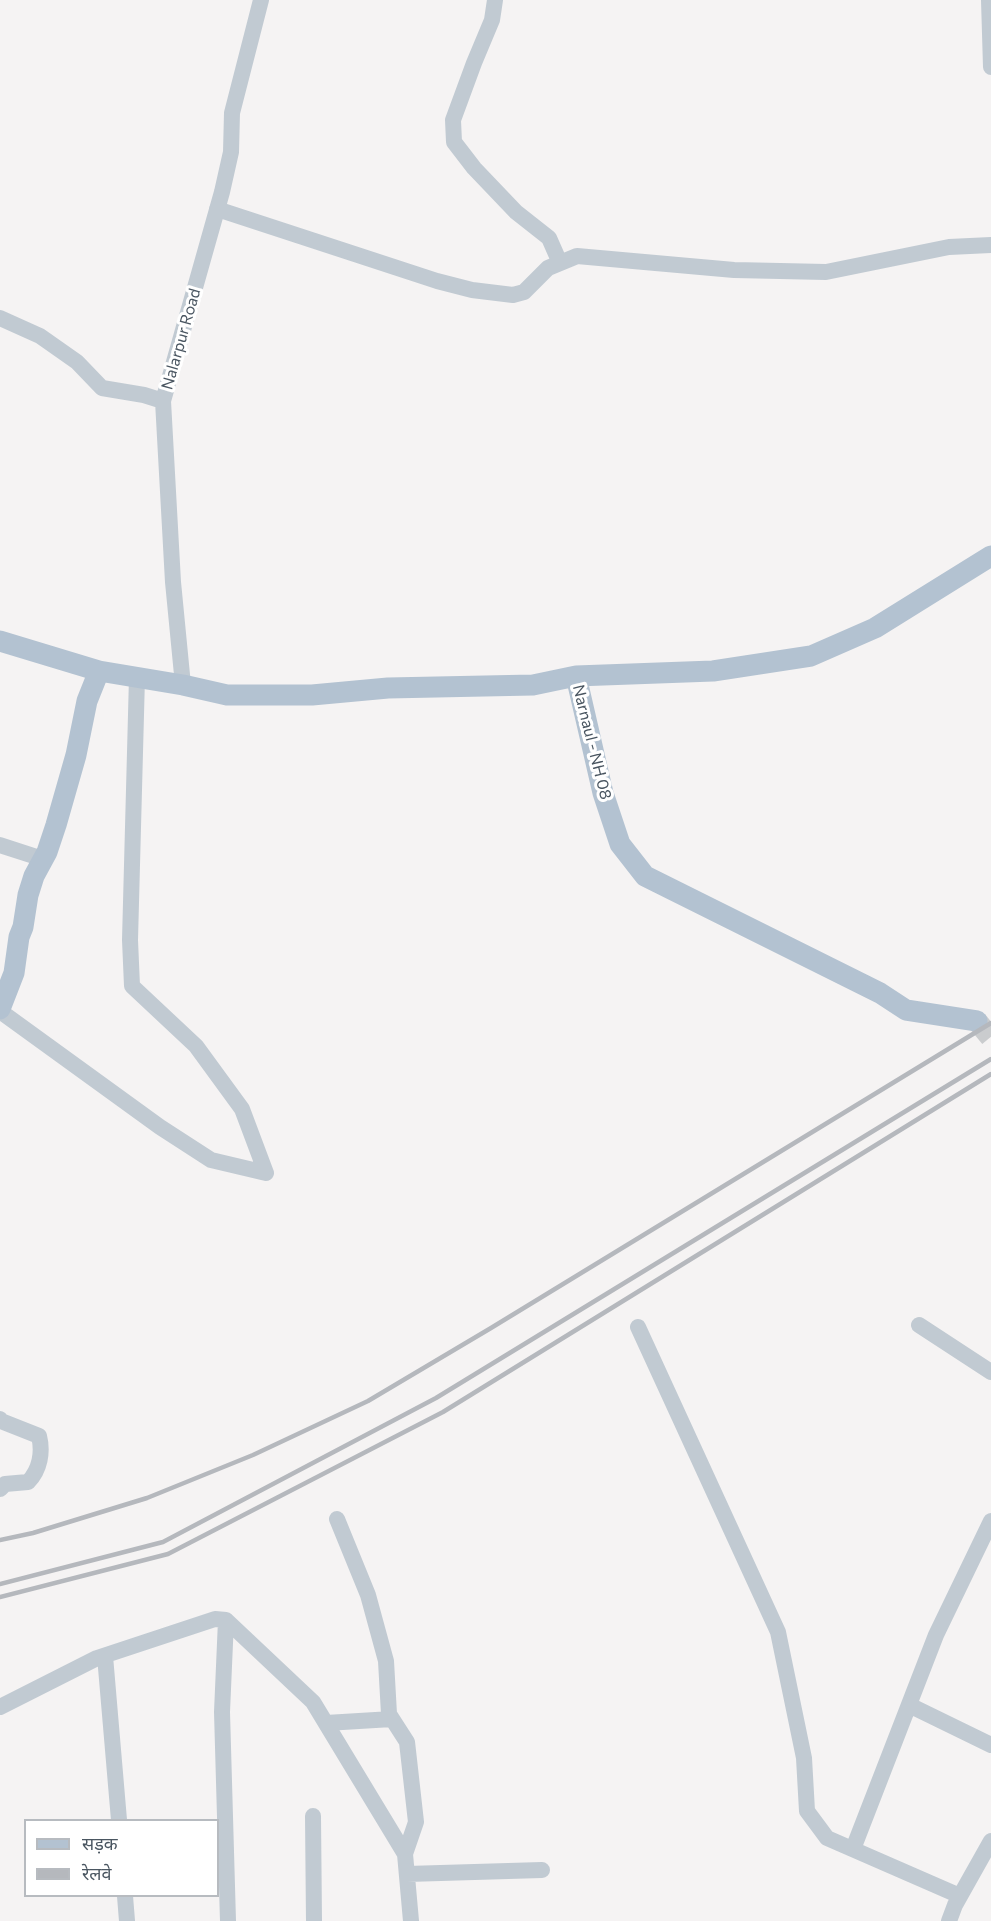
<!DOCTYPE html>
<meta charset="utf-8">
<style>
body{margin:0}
#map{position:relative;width:991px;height:1921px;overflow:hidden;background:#f5f3f3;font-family:Commissioner,"Noto Sans Devanagari",sans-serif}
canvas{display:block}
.legend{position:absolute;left:24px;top:1819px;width:195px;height:78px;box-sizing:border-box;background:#fff;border:2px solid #b7bbc0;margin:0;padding:8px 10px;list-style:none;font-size:18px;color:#4a5661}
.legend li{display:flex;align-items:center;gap:12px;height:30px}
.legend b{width:30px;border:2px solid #b7bbc0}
</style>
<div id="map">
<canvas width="991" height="1921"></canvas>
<ul class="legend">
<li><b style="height:8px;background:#b3c2d1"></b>सड़क</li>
<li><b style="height:8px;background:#b5b8bd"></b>रेलवे</li>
</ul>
</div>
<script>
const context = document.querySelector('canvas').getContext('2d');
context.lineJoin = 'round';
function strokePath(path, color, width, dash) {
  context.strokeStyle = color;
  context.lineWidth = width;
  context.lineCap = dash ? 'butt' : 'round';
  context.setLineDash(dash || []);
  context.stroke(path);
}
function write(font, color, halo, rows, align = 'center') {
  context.font = font + ' Commissioner,sans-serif';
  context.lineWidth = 6;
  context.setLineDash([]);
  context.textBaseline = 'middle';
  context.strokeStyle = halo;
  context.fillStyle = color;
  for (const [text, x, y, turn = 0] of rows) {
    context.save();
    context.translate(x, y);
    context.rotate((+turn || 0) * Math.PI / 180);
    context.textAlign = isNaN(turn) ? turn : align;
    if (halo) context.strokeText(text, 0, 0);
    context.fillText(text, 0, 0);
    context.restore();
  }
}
const majorTunnel = new Path2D(`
 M 977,1021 L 991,1038`);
const minor = new Path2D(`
 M 495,0 L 492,20 L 474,63 L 453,120 L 454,142 L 474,168 L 516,212 L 549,238 L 560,263
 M 989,0 L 991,67
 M 217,209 L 437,281 L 472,290 L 513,295 L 524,292 L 548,268 L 577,256 L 734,270 L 826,272 L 949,247 L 991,245
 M 0,318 L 40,336 L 77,362 L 102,388 L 144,395 L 163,401
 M 137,677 L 130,940 L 132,986 L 196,1046 L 242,1109 L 266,1173
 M 183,685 L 173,582 L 163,401 L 222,192 L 231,152 L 232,113 L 261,0
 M 0,845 L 43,859
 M 0,1011 L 160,1127 L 211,1160 L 266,1173
 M 919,1325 L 991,1372
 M 638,1327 L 778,1632 L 804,1758 L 807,1811 L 827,1838 L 960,1896
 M 0,1419 L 1,1421 L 39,1436 C 43,1452 40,1470 28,1482 L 5,1484 L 0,1489
 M 337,1519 L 368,1595 L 386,1661 L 389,1714 L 407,1742 L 416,1822 L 405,1854
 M 226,1620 L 222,1712 L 228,1921
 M 105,1656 L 119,1820
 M 909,1705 L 991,1745
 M 0,1707 L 97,1658 L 215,1619 L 226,1620 L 313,1702 L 405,1854 L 411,1921
 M 326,1723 L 392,1719
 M 313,1816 L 314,1921
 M 853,1849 L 936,1635 L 991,1521
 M 407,1874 L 542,1870
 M 125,1896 L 127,1921
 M 949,1921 L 955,1905 L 991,1841`);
const major = new Path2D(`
 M 0,641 L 99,671 L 183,685 L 227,695 L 312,695 L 388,688 L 533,685 L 576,676 L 713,671 L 811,656 L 875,628 L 991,556
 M 576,676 L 603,793 L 620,844 L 645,876 L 880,993 L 906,1010 L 977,1021
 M 0,1009 L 14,973 L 19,937 L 23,927 L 28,895 L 34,876 L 47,852 L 56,825 L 76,755 L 87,701 L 99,671`);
const rail = new Path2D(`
 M 0,1540 L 33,1533 L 147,1498 L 253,1455 L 368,1401 L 491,1328 L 991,1023
 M 0,1584 L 163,1542 L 436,1398 L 991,1059
 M 0,1597 L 168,1554 L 443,1412 L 991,1074`);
const streetNames = [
 ["Nalarpur Road",181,339,-74],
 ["Narnaul - NH 08",592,742,76]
];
strokePath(majorTunnel, '#caccce', 21, [21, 10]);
strokePath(minor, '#c1cad2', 16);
strokePath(major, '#b3c2d1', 21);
strokePath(rail, '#b5b8bd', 4.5);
write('16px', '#4a5661', '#fff', streetNames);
</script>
